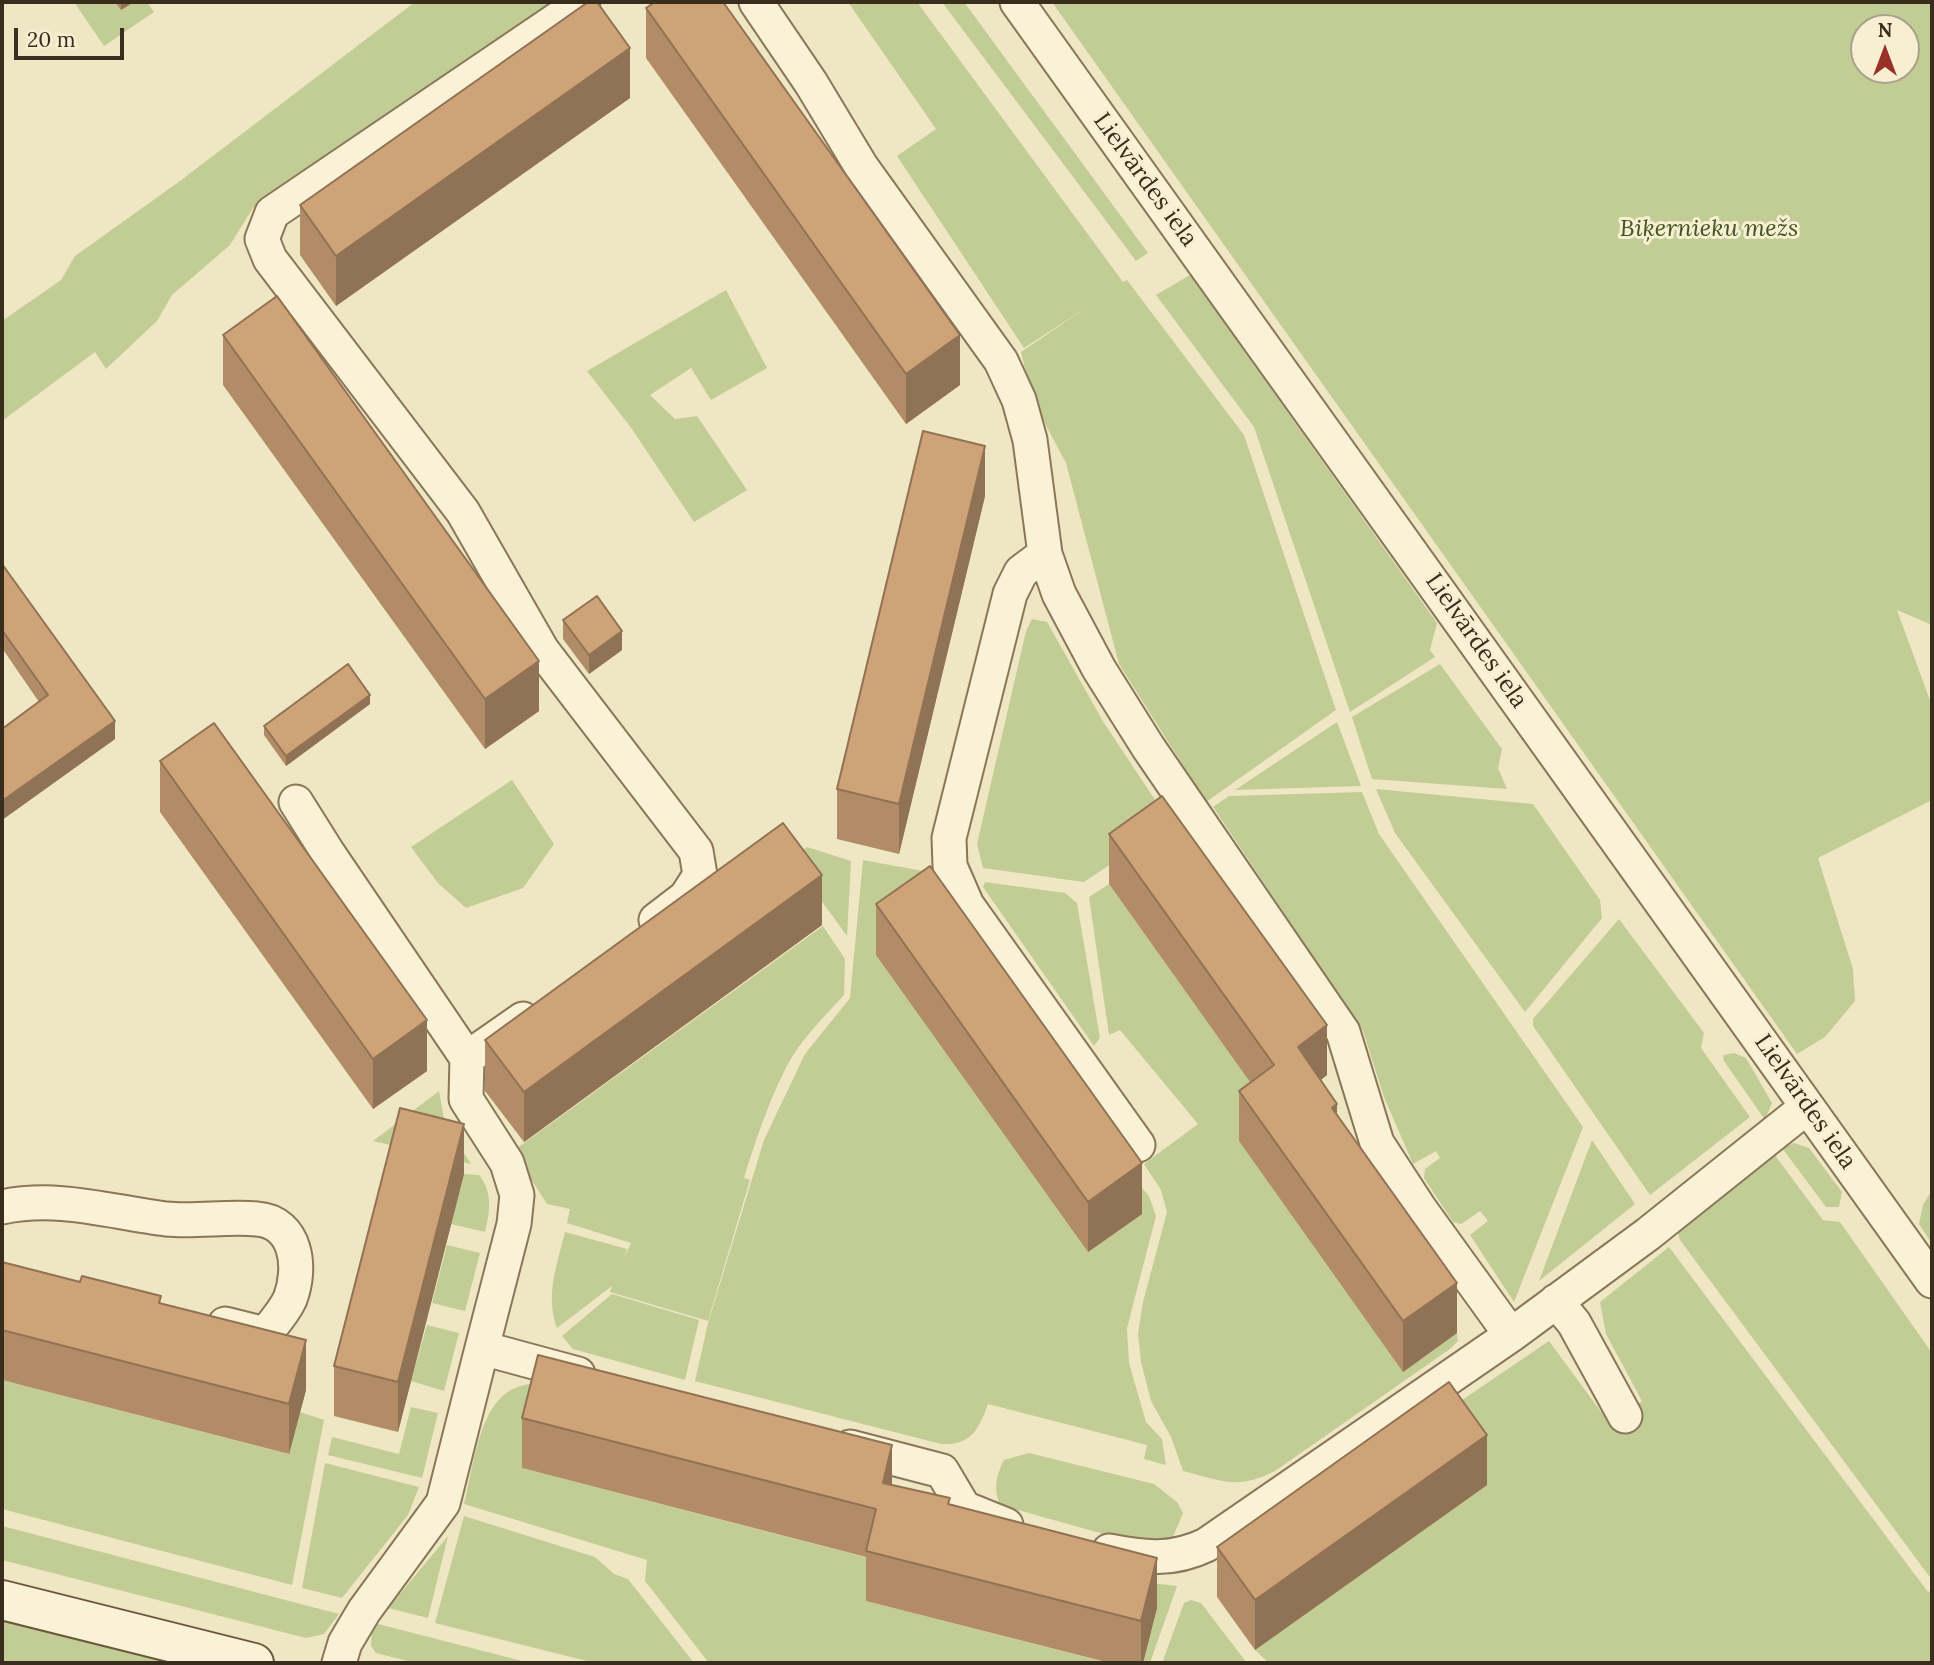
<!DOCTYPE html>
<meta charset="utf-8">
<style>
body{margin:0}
#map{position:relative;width:1934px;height:1665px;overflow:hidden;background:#efe6c3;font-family:Lora,serif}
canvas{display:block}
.frame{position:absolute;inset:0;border:4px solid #392d1e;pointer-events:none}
.north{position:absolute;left:1850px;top:14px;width:70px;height:70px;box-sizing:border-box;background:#f6efd2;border:2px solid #aaa18a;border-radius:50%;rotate:0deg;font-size:19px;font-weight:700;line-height:28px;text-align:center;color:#392d1e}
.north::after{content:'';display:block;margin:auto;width:24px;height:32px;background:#9a3128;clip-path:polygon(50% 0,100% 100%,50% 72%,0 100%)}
.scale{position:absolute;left:14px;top:28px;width:110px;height:32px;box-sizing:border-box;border:4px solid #392d1e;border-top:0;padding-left:9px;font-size:21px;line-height:24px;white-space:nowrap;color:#392d1e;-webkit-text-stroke:5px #f6efd2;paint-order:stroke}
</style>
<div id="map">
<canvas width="1934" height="1665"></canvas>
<div class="frame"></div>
<div class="north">N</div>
<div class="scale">20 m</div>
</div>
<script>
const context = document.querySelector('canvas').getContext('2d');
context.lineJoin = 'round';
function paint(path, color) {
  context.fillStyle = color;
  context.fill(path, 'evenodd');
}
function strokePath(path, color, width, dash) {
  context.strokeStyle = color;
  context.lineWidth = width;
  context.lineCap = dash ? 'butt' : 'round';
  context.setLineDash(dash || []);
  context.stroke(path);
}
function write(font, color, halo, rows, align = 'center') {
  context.font = font + ' Lora,serif';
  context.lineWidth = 6;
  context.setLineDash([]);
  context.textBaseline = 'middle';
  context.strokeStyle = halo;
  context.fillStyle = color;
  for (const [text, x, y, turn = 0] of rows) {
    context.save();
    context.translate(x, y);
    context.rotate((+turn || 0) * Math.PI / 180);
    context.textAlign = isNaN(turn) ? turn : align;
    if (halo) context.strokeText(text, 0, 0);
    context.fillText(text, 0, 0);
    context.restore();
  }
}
const green = new Path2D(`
 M 74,2 L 115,2 L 122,10 L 134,2 L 147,2 L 154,12 L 104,46 Z
 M 415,2 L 553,2 L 253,208 L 230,245 L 172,295 L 157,321 L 106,369 L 95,352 L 2,421 L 2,321 L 61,280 L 75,256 L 180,181 Z
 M 848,2 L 917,2 L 1123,282 L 1127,280 L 1244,435 L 1336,710 L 1206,802 L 1119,664 L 1066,463 L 1033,401 L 1021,352 L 1087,307 L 1024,348 L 897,156 L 936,129 Z
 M 942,2 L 964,2 L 1148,253 L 1136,261 Z
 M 1052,2 L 1932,2 L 1932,625 L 1897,610 L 1932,706 L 1932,800 L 1818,858 L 1853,969 L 1855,1001 L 1825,1037 L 1797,1054 ZM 1864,28 L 1906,28 L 1906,70 L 1864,70 Z
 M 1190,275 L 1437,623 L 1430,650 L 1435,657 L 1350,712 L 1254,427 L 1156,295 Z
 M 726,290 L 767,368 L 711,400 L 691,368 L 650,395 L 675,419 L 697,416 L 747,490 L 694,522 L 632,429 L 587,371 Z
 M 1032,619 L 1047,622 L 1104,723 L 1171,824 L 1084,882 L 983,868 L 977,844 L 1026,631 Z
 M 1440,664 L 1502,749 L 1498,768 L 1507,789 L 1372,779 L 1352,717 Z
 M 1337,722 L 1361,786 L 1235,790 Z
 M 512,780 L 554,844 L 523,888 L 466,908 L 438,883 L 411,847 Z
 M 1376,789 L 1533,804 L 1600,900 L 1602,918 L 1525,1012 L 1395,833 Z
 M 1362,792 L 1379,834 L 1583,1127 L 1514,1302 L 1470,1235 L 1488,1221 L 1480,1211 L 1461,1224 L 1453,1222 L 1424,1178 L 1425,1169 L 1440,1158 L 1436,1151 L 1413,1164 L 1384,1097 L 1363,1031 L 1213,807 L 1229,796 Z
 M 807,847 L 851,861 L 847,936 L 791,859 Z
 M 863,860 L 923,871 L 1088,1252 L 1141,1214 L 1128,1172 L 1149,1196 L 1156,1216 L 1127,1328 L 1129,1363 L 1146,1422 L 1162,1439 L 1166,1465 L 1144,1459 L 1147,1445 L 988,1404 C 979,1429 971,1446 941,1444 L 695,1381 L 708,1323 L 764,1140 L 805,1054 L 850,998 Z
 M 985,882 L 1065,893 L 1077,903 L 1100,1038 L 1094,1046 L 983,887 Z
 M 1109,884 L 1274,1115 L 1403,1371 L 1457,1333 L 1458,1341 L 1450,1349 L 1275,1471 C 1238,1490 1222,1481 1183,1471 L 1171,1437 L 1151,1401 L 1141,1362 L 1138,1333 L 1143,1302 L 1167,1212 L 1161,1190 L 1144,1164 L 1198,1124 L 1120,1030 L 1109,1035 L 1089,897 Z
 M 1619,919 L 1704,1033 L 1701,1048 L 1750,1117 L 1650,1195 L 1533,1026 L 1533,1019 Z
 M 823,926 L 845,959 L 844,995 C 826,1015 806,1034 792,1057 C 773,1089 755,1142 744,1178 L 750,1180 L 708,1321 L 610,1292 L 612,1286 L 557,1328 C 545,1295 557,1265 565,1232 L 627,1249 L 623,1260 L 631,1243 L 567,1223 L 570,1209 L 547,1204 L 513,1151 Z
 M 1734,1053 L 1746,1058 L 1772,1103 L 1765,1120 L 1724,1061 L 1723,1055 Z
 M 439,1091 L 445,1124 L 471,1164 L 373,1141 Z
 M 1592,1140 L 1635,1204 L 1539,1281 Z
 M 1794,1143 L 1809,1148 L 1842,1192 L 1839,1207 L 1826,1207 L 1782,1148 Z
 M 1774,1154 L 1823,1220 L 1840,1222 L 1932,1353 L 1932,1580 L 1680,1240 L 1677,1230 Z
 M 464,1174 L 479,1175 C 493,1192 490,1212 485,1232 L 451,1224 Z
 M 1932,1190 L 1932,1244 L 1919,1224 L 1923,1205 Z
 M 447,1245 L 480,1253 L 465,1311 L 432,1303 Z
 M 1669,1247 L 1928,1592 L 1932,1590 L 1932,1663 L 1269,1663 L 1255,1650 L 1486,1485 L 1437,1417 L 1549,1341 L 1610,1424 L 1642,1401 L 1606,1334 L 1600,1302 Z
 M 612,1294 L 699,1320 L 685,1380 L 573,1349 L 562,1336 Z
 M 427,1325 L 459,1333 L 444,1391 L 411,1381 Z
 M 2,1380 L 288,1454 L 300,1412 L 324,1420 L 292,1585 L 2,1509 Z
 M 530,1384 L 543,1386 L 522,1468 L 876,1560 L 866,1601 L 1109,1663 L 709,1663 L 645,1581 L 647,1560 L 464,1504 C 475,1463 479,1389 530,1384 Z
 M 411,1407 L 438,1413 L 422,1478 L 328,1455 L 332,1437 L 399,1454 Z
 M 1029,1453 L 1154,1484 L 1177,1502 L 1183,1513 L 1171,1542 L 1150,1547 L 1000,1505 C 993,1488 996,1476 1004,1460 Z
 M 325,1463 L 419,1487 L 408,1515 L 342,1598 L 302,1588 Z
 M 464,1516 L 595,1557 L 614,1574 L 628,1579 L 694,1663 L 595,1663 L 435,1623 Z
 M 2,1526 L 339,1614 L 324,1634 L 306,1638 L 2,1560 Z
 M 448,1536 L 428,1618 L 388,1608 Z
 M 1118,1579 L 1177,1586 L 1150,1663 L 1143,1663 L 1157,1608 Z
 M 1191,1600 L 1201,1603 L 1247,1663 L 1162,1663 L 1184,1603 Z
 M 2,1618 L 175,1663 L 2,1663 Z
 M 378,1624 L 530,1663 L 415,1663 L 376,1653 L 371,1646 L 372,1629 Z`);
const minor = new Path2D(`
 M 583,2 L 272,213 L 262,239 L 270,259 L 463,512 L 542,650 L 696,851 L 700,875 L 686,897 L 656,920
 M 756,2 L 811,83 L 861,166 L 1001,361 L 1019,400 L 1030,440 L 1045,554 L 1059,594 L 1099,669 L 1148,747 L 1343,1032 L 1377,1143 L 1420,1209 L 1511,1335
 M 1017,2 L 1932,1281
 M 1045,554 L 1021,572 L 1010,594 L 949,838 L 950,866 L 967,905 L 1138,1145
 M 296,802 L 328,853 L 467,1058 L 466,1099 L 507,1163 L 517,1195 L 514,1224 L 482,1348
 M 467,1058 L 523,1019
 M 2,1207 C 58,1195 110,1212 166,1219 C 197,1222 227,1216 257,1219 C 297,1222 302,1268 290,1299 C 284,1312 274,1323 265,1334 L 225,1324
 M 1556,1301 L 1574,1323 L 1625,1416
 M 850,1447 L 942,1471 L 964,1508 L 1006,1525
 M 1109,1551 C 1144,1558 1173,1561 1206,1545 L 1511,1335 L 1648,1234 L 1807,1107
 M 339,1663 L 345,1643 L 364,1611 L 443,1503 L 482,1348 L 578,1374`);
const secondary = new Path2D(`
 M 2,1600 L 254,1663`);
const wall = new Path2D(`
 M 115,2 L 134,2 L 121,10 Z
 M 646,8 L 960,385 L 906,424 L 646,58 Z
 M 630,98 L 336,306 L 300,255 L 300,205 Z
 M 223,335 L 539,711 L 485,749 L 223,385 Z
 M 985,496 L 899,854 L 837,839 L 837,789 Z
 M 2,564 L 115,739 L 2,820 L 2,729 L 39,702 L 2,648 Z
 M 563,620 L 622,650 L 589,674 L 563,639 Z
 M 370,704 L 286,766 L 264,735 L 264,726 Z
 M 160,761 L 427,1071 L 373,1109 L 160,812 Z
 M 1109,834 L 1327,1075 L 1321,1080 L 1337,1115 L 1457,1333 L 1403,1372 L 1239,1141 L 1239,1091 L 1250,1082 L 1109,884 Z
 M 876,904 L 1142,1214 L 1088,1252 L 876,955 Z
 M 822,925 L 524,1142 L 485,1091 L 485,1040 Z
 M 464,1174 L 398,1432 L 334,1416 L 334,1366 Z
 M 2,1262 L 161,1303 L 306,1390 L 289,1454 L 2,1380 Z
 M 522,1418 L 892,1485 L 950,1504 L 1157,1608 L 1143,1663 L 1110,1663 L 866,1601 L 866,1557 L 522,1468 Z
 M 1487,1485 L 1255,1650 L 1217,1597 L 1217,1547 Z`);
const shadedWall = new Path2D(`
 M 121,2 L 134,2 L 121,10 Z
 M 630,48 L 630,98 L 336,306 L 336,256 Z
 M 960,335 L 960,385 L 906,424 L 906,374 Z
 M 985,446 L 985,496 L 899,854 L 899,804 Z
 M 622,631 L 622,650 L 589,674 L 589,655 Z
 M 539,661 L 539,711 L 485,749 L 485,699 Z
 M 370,695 L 370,704 L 286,766 L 286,756 Z
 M 115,721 L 115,739 L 2,820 L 2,801 Z
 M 822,875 L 822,925 L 524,1142 L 524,1092 Z
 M 427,1020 L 427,1071 L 373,1109 L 373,1059 Z
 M 1327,1025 L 1327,1075 L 1298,1097 L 1298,1047 Z
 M 1337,1104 L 1337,1154 L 1332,1108 Z
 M 464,1124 L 464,1174 L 398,1432 L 398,1382 Z
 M 1142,1163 L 1142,1214 L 1088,1252 L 1088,1202 Z
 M 1457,1283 L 1457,1333 L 1403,1372 L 1403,1321 Z
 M 306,1340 L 306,1390 L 289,1454 L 289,1404 Z
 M 1487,1435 L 1487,1485 L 1255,1650 L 1255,1600 Z
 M 892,1445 L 892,1495 L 883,1483 Z
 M 1157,1558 L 1157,1608 L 1143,1663 L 1141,1663 L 1141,1621 Z`);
const building = new Path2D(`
 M 588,2 L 597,2 L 630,48 L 336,256 L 300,205 Z
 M 655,2 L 723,2 L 960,335 L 906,374 L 646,8 Z
 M 277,296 L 539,661 L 485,699 L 223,335 Z
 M 923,431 L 985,446 L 899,804 L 837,789 Z
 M 2,564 L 115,721 L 2,801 L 2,729 L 48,695 L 2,630 Z
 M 597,596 L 622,631 L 589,655 L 563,620 Z
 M 348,664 L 370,695 L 286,756 L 264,726 Z
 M 214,723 L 427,1020 L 373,1059 L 160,761 Z
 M 1162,796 L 1327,1025 L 1298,1047 L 1337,1104 L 1332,1108 L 1457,1283 L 1403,1321 L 1239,1091 L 1274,1065 L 1109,834 Z
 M 783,823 L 822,875 L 524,1092 L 485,1040 Z
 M 930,866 L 1142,1163 L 1088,1202 L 876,904 Z
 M 400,1108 L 464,1124 L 398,1382 L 334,1366 Z
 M 2,1262 L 80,1282 L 82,1276 L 161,1296 L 159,1303 L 306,1340 L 289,1404 L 2,1330 Z
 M 538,1355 L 892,1445 L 883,1483 L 950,1498 L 948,1504 L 1157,1558 L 1141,1621 L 866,1551 L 876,1509 L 522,1418 Z
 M 1449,1382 L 1487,1435 L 1255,1600 L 1217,1547 Z`);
const streetNames = [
 ["Lielvārdes iela",1145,180,54],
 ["Lielvārdes iela",1476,641,55],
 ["Lielvārdes iela",1805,1102,55]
];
const parkNames = [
 ["Biķernieku mežs",1709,229]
];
paint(green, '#c2cd96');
strokePath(minor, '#8a7759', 37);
strokePath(secondary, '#6b583c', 42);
strokePath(minor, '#faf2d6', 33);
strokePath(secondary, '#faf2d6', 38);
paint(wall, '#b18c67');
paint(shadedWall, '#907254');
paint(building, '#cea378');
strokePath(building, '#907254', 2);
write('24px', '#392d1e', '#f6efd2', streetNames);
write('italic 24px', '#455624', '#f6efd2', parkNames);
</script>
